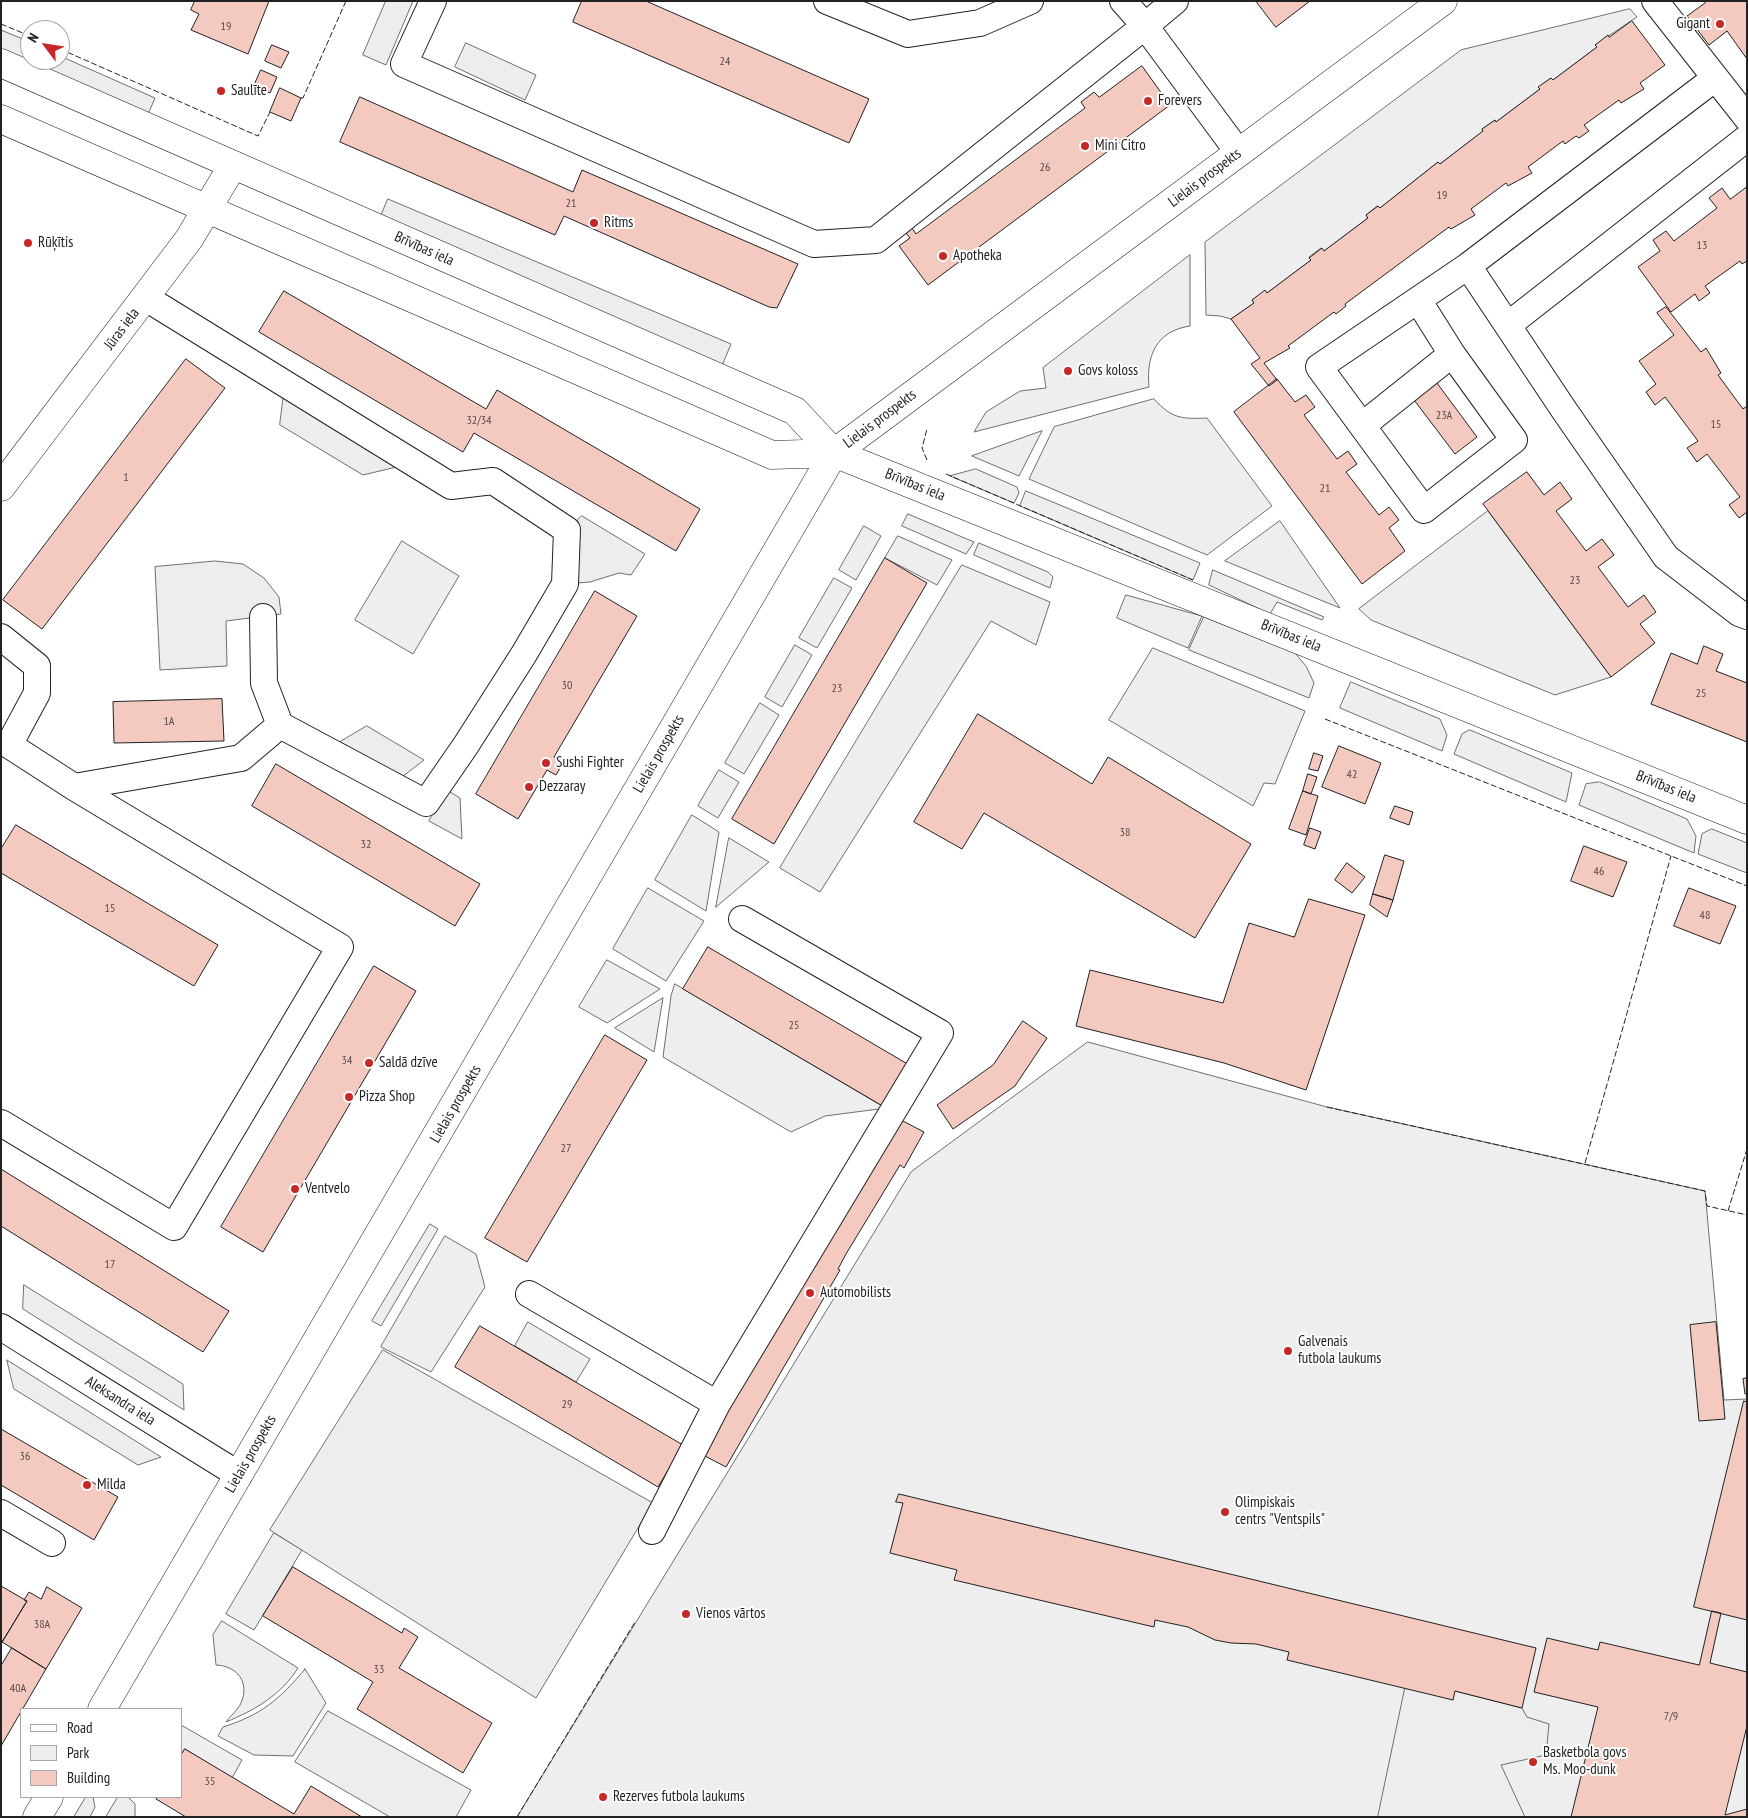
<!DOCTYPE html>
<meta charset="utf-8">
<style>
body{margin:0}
#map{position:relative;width:1748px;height:1818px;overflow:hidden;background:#fff;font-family:"PT Sans Narrow",sans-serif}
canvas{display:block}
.frame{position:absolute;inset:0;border:2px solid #222;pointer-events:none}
.legend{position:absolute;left:20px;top:1708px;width:162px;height:90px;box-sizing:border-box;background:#fff;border:1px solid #a7a7a7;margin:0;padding:6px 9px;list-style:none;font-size:15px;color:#222}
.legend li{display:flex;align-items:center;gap:10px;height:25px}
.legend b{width:25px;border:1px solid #a7a7a7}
.north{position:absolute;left:20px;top:20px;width:50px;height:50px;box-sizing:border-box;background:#fff;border:1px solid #a7a7a7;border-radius:50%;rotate:301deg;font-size:14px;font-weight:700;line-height:20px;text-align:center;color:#222}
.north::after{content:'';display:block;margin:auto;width:18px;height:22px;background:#c62828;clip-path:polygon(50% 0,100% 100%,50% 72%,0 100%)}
</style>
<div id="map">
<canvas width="1748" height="1818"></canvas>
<div class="frame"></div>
<ul class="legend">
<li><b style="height:6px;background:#fff"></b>Road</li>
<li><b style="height:14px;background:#eee"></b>Park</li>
<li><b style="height:14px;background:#f3c9c0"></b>Building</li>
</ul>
<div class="north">N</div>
</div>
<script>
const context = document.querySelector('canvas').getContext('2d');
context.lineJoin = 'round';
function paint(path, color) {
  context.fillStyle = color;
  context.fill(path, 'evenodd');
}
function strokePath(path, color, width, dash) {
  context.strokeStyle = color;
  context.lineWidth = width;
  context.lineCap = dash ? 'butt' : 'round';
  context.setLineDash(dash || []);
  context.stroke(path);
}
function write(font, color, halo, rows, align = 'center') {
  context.font = font + ' "PT Sans Narrow",sans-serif';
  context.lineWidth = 4;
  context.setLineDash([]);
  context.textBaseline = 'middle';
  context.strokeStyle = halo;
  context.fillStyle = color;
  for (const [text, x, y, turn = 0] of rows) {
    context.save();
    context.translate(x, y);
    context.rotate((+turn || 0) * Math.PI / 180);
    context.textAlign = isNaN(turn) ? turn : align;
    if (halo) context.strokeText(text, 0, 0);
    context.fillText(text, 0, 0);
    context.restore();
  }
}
const green = new Path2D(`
 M 1630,9 L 1637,17 L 1595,45 L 1597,47 L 1553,80 L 1551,78 L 1539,87 L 1540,89 L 1496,122 L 1495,120 L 1482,129 L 1483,131 L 1440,164 L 1438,162 L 1380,208 L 1377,206 L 1366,215 L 1368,218 L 1324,251 L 1321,248 L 1309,257 L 1311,260 L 1267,293 L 1265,291 L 1252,300 L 1254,303 L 1231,319 L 1220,316 L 1206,315 L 1205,242 L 1461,50 Z
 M 1190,255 L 1190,326 C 1156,331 1146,356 1149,387 L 974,432 L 986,412 L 1020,391 L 1046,388 L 1043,368 Z
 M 1154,399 C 1172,419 1182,419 1207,418 L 1272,506 L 1207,555 L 1029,479 L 1054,427 Z
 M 1042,431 L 1019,476 L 972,456 Z
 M 976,469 L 1017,487 L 1019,493 L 1014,503 L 950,476 Z
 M 1026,491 L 1200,563 L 1193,580 L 1020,506 Z
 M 1488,511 L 1611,677 L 1555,695 L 1371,620 L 1359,609 Z
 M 908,514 L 974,542 L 966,554 L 902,526 Z
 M 1280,521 L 1340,608 L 1225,561 Z
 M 864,526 L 881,536 L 856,580 L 839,570 Z
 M 898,536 L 952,560 L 937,585 L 885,558 Z
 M 402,541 L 459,576 L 413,654 L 355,620 Z
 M 979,543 L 1048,572 L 1053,577 L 1050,588 L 974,555 Z
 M 962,565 L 1050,602 L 1036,645 L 991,621 L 820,892 L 780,868 Z
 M 1213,570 L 1324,617 L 1322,620 L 1277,602 L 1270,614 L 1209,585 Z
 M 834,578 L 852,588 L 817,648 L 799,638 Z
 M 1204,617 L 1295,653 L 1306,666 L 1314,683 L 1309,698 L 1189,650 Z
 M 795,645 L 812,655 L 782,707 L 765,697 Z
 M 1153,648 L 1305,711 L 1275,784 L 1264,783 L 1253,806 L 1109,720 Z
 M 1351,682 L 1440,719 L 1447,735 L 1442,751 L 1340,708 Z
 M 760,703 L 779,715 L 744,774 L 725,763 Z
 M 1470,730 L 1572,773 L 1566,802 L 1454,754 L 1462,734 Z
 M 719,770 L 739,782 L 718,818 L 698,806 Z
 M 1600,782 L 1687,819 L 1696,836 L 1694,853 L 1579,805 L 1586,784 Z
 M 692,815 L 719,832 L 706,911 L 655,880 Z
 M 1712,829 L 1747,843 L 1747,873 L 1698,854 L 1702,834 Z
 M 729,838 L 769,862 L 716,907 Z
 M 648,888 L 704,921 L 666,981 L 613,949 Z
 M 607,960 L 660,989 L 607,1023 L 579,1007 Z
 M 675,984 L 882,1106 L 879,1109 L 825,1116 L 791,1132 L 663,1057 L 671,996 Z
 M 663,998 L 654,1052 L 615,1028 Z
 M 1088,1042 L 1327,1107 L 1705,1191 L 1724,1400 L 1747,1399 L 1747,1817 L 517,1817 L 911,1172 Z
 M 430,1224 L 438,1229 L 381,1326 L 372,1321 Z
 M 445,1236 L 476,1254 L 485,1287 L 431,1372 L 381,1347 Z
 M 528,1322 L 590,1359 L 576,1382 L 515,1346 Z
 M 274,1533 L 302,1550 L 254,1630 L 226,1614 Z
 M 222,1621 L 298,1668 C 281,1695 255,1710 226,1722 C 230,1716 238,1710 241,1703 C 250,1682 237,1666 216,1665 L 213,1635 Z
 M 305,1669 L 326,1703 L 293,1756 L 254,1755 L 218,1736 L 223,1727 C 261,1715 279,1700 305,1669 Z
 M 181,1725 L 242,1760 L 232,1778 L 185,1749 L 181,1755 Z
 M 118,1797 L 128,1797 L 135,1804 L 135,1817 L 106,1817 Z`);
const parking = new Path2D(`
 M 386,1 L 413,1 L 386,65 L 363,55 Z
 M 1,30 L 30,42 L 30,60 L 60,60 L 60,56 L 155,98 L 143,126 L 1,63 Z
 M 466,43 L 536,75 L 525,100 L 455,67 Z
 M 388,199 L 731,344 L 717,378 L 376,228 Z
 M 285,384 L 413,463 L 363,475 L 280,425 Z
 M 582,516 L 645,554 L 631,575 L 619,573 L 590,582 L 565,584 L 567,530 Z
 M 215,561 L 243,564 L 264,578 L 279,597 L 281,614 L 226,621 L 227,666 L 160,670 L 155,567 Z
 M 1126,595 L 1202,616 L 1188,648 L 1117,618 Z
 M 367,726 L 424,760 L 402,777 L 340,742 Z
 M 447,790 L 460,798 L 462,839 L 429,821 Z
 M 24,1285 L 183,1384 L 184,1410 L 23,1309 Z
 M 383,1350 L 653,1503 L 536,1698 L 270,1530 Z
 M 7,1360 L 161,1457 L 138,1465 L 14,1389 Z
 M 1407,1679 L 1522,1708 L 1527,1717 L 1549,1724 L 1546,1755 L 1501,1765 L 1525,1817 L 1378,1817 Z
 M 328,1711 L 471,1790 L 456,1817 L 390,1817 L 295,1762 Z
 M 86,1797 L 93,1797 L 95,1807 L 90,1817 L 74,1817 Z`);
const building = new Path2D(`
 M 195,1 L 269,1 L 248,54 L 191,30 L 199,14 L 191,10 Z
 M 582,1 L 646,1 L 869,99 L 849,143 L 573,22 Z
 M 1256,1 L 1310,1 L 1276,27 Z
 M 1704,1 L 1747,1 L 1747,59 L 1727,31 L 1709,45 L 1687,16 L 1705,3 Z
 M 1632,21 L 1665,65 L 1640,83 L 1644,89 L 1621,103 L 1619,100 L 1584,125 L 1589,131 L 1579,138 L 1576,136 L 1565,144 L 1563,141 L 1528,167 L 1532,173 L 1508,186 L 1506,183 L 1471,209 L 1475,215 L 1451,229 L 1449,227 L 1345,304 L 1346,306 L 1336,314 L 1334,312 L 1288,346 L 1290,348 L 1264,363 L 1277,380 L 1269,386 L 1251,364 L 1260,358 L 1231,319 L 1254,303 L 1252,300 L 1265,290 L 1267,293 L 1311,260 L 1309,258 L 1322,248 L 1324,251 L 1368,218 L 1366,215 L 1378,206 L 1380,208 L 1438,162 L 1440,164 L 1483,131 L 1482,129 L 1495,120 L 1496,122 L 1540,89 L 1538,87 L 1551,78 L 1553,80 L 1597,47 L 1595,45 L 1608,35 L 1609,37 Z
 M 272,45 L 289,52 L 281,68 L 265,61 Z
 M 1142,66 L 1170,105 L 928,285 L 899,246 L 910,238 L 906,233 L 912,228 L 916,234 L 1085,108 L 1081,102 L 1094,92 L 1099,97 Z
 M 261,70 L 277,77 L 270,93 L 254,86 Z
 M 280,88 L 301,98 L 291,121 L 270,112 Z
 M 360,97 L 573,192 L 582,170 L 798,264 L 777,308 L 769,307 L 564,216 L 555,235 L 340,142 Z
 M 1747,187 L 1747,261 L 1742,264 L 1740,261 L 1705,286 L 1710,293 L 1699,301 L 1695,294 L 1671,312 L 1638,267 L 1660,251 L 1653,240 L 1666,231 L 1674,241 L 1717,208 L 1709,198 L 1722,188 L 1730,199 Z
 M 284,291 L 486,409 L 497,390 L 700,509 L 676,551 L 474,433 L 463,452 L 259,332 Z
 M 1666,307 L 1701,352 L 1706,348 L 1721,373 L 1718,375 L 1743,409 L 1747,406 L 1747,512 L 1739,518 L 1729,505 L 1740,497 L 1707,454 L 1697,462 L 1687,448 L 1698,441 L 1665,397 L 1655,405 L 1646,392 L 1656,384 L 1639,361 L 1674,335 L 1657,313 Z
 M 186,359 L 225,388 L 42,629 L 3,600 Z
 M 1277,379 L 1295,402 L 1306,395 L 1315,407 L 1304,415 L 1337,459 L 1348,451 L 1357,464 L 1346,472 L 1379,515 L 1389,507 L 1399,520 L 1389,528 L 1405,551 L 1362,584 L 1234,412 Z
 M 1434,379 L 1477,437 L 1455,454 L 1411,396 Z
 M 1527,472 L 1544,495 L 1560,482 L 1572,499 L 1556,511 L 1586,551 L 1602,539 L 1614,555 L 1598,567 L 1628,607 L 1644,595 L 1656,612 L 1640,624 L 1655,643 L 1611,677 L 1483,504 Z
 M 885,558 L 927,583 L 774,844 L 732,819 Z
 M 595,591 L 637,616 L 554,757 L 563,763 L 556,775 L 547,770 L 518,819 L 476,794 Z
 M 1704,646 L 1723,654 L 1716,671 L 1747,683 L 1747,742 L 1651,704 L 1671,653 L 1697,664 Z
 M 222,699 L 224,741 L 114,743 L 113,702 Z
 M 978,714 L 1092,784 L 1108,757 L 1251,844 L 1195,938 L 984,813 L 962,849 L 914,822 Z
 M 1339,746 L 1381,763 L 1365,804 L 1322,787 Z
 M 1314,753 L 1323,756 L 1318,771 L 1309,769 Z
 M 276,764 L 480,884 L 455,926 L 252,806 Z
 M 1308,774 L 1317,777 L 1311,794 L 1303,791 Z
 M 1303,791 L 1318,796 L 1306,835 L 1289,829 Z
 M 1395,806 L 1413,812 L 1409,825 L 1390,818 Z
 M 16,825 L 218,945 L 194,986 L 1,873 L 1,849 Z
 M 1310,828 L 1321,832 L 1315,849 L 1304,845 Z
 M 1584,846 L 1627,862 L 1613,897 L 1571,881 Z
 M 1385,855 L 1404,861 L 1393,900 L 1373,894 Z
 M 1347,863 L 1365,877 L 1352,893 L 1335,880 Z
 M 1689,888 L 1736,906 L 1720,944 L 1674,926 Z
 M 1373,894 L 1393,900 L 1387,917 L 1370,905 Z
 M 1309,899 L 1365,915 L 1306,1090 L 1224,1063 L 1076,1026 L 1090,970 L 1223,1003 L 1249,923 L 1294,937 Z
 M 708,947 L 911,1066 L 886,1108 L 683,989 Z
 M 374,966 L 416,991 L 263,1252 L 221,1227 Z
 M 1023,1021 L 1047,1038 L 1015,1086 L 953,1129 L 937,1105 L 993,1065 Z
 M 605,1035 L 647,1060 L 527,1262 L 485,1238 Z
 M 901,1120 L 924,1132 L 904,1168 L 900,1165 L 846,1254 L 838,1269 L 840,1270 L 726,1467 L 703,1455 L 815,1255 Z
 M 1,1169 L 229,1311 L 203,1352 L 1,1226 Z
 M 1716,1322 L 1725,1419 L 1699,1421 L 1690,1325 Z
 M 480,1326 L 683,1445 L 658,1487 L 455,1367 Z
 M 1747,1378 L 1747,1394 L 1745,1394 L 1743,1379 Z
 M 1744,1401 L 1747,1402 L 1747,1620 L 1694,1607 Z
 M 1,1429 L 118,1497 L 94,1540 L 1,1485 Z
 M 899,1494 L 1536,1648 L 1522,1708 L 1455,1691 L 1453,1700 L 1287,1660 L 1289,1652 L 1256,1644 L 1231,1643 L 1215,1640 L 1188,1627 L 1155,1620 L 1154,1627 L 954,1580 L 957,1570 L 890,1553 L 903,1503 L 896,1502 Z
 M 293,1567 L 402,1633 L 404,1628 L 418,1637 L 399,1668 L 492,1723 L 463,1773 L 357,1709 L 373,1682 L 263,1616 Z
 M 1,1586 L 27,1601 L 1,1644 Z
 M 47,1587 L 82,1608 L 46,1669 L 2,1642 L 27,1601 L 24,1600 L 29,1592 L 41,1599 Z
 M 1712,1611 L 1721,1613 L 1710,1663 L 1747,1672 L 1747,1726 L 1725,1815 L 1747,1809 L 1747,1817 L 1571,1817 L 1598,1707 L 1534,1692 L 1547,1638 L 1598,1650 L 1600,1642 L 1699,1665 Z
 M 12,1648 L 46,1669 L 1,1746 L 1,1666 Z
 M 185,1749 L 294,1814 L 311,1786 L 362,1817 L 186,1817 L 156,1799 L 157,1797 L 181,1797 L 181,1755 Z`);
const minor = new Path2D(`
 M 433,1 L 404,64 L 814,244 L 876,240 L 1145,26 L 1239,153
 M 827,1 L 908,34 L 980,23 L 1030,1
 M 1123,1 L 1145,26 L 1175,1
 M 1655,1 L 1747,118
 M 1468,266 L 1564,410 L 1666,557 L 1739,613 L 1747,616
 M 1418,300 L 1452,354
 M 1508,325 L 1747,138
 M 1363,425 L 1452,354 L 1514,440 L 1424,510 L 1319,367 L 1468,266 L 1714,79
 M 263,617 L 264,683 L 280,725
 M 1,637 L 37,666 L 37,693 L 9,745 L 74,787 L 340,947 L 174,1227 L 1,1123
 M 74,787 L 241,758 L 280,725 L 426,803 L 466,745 L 524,654 L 565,584 L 567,530 L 493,481 L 451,486 L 146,298
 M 529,1294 L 717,1404
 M 1,1327 L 239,1475
 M 1,1513 L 52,1543
 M 652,1531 L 717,1404 L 940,1033 L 742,919`);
const tertiary = new Path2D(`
 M 834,453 L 1747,820
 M 1,487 L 189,239 L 233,165`);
const secondary = new Path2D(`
 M 1,63 L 795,411 L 834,453
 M 1,119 L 772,455 L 834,453
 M 102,1709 L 834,453 L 1443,1
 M 37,1817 L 49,1797`);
const fence = new Path2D(`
 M 1,24 L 30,36
 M 60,49 L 258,136 L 270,112
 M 301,98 L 303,98 L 346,1
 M 927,460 L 922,448 L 927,429
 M 946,474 L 1193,580
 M 1325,719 L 1747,886
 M 1327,1107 L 1705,1191 L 1707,1206 L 1747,1215
 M 1585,1163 L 1671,856
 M 1728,1211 L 1747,1149
 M 517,1817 L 635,1622`);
const markers = [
 [1720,24,5,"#c62828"],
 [221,91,5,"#c62828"],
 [1148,101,5,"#c62828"],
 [1085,146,5,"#c62828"],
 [594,223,5,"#c62828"],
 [28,243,5,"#c62828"],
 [943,256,5,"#c62828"],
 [1068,371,5,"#c62828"],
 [546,763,5,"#c62828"],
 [529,787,5,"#c62828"],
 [369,1063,5,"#c62828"],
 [349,1097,5,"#c62828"],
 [295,1189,5,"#c62828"],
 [810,1293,5,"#c62828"],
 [1288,1351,5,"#c62828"],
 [87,1485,5,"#c62828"],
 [1225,1512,5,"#c62828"],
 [686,1614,5,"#c62828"],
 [1533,1762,5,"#c62828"],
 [603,1797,5,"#c62828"]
];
const numberNames = [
 ["19",226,27],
 ["24",725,62],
 ["26",1045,168],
 ["19",1442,196],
 ["21",571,204],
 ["13",1702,246],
 ["23A",1444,416],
 ["32/34",479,421],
 ["15",1716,425],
 ["1",126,478],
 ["21",1325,489],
 ["23",1575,581],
 ["30",567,686],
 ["23",837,689],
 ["25",1701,694],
 ["1A",169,722],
 ["42",1352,775],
 ["38",1125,833],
 ["32",366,845],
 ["46",1599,872],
 ["15",110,909],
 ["48",1705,916],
 ["25",794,1026],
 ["34",347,1061],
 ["27",566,1149],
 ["17",110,1265],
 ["29",567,1405],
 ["36",25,1457],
 ["38A",42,1625],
 ["33",379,1670],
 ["40A",18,1689],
 ["7/9",1671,1717],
 ["35",210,1782]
];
const poiNames = [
 ["Gigant",1710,24,"right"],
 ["Saulīte",231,91],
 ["Forevers",1158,101],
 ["Mini Citro",1095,146],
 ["Ritms",604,223],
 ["Rūķītis",38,243],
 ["Apotheka",953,256],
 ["Govs koloss",1078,371],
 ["Sushi Fighter",556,763],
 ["Dezzaray",539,787],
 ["Saldā dzīve",379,1063],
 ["Pizza Shop",359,1097],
 ["Ventvelo",305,1189],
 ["Automobilists",820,1293],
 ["Galvenais",1298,1342],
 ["futbola laukums",1298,1359],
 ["Milda",97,1485],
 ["Olimpiskais",1235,1503],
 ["centrs \"Ventspils\"",1235,1520],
 ["Vienos vārtos",696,1614],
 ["Basketbola govs",1543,1753],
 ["Ms. Moo-dunk",1543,1770],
 ["Rezerves futbola laukums",613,1797]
];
const streetNames = [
 ["Lielais prospekts",1205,178,-37],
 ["Brīvības iela",424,249,24],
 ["Jūras iela",122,329,-53],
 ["Lielais prospekts",880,419,-37],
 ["Brīvības iela",915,485,22],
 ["Brīvības iela",1291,636,22],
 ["Lielais prospekts",659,754,-60],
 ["Brīvības iela",1666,787,22],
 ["Lielais prospekts",456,1104,-60],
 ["Aleksandra iela",120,1401,32],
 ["Lielais prospekts",251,1454,-60]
];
paint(green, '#eee');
strokePath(green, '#6f6f6f', 1);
paint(parking, '#ededed');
strokePath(parking, '#6f6f6f', 1);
paint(building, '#f3c9c0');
strokePath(building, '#222', 1);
strokePath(minor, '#222', 28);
strokePath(tertiary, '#222', 29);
strokePath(secondary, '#222', 29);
strokePath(minor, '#fff', 26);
strokePath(tertiary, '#fff', 28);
strokePath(secondary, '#fff', 28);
strokePath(fence, '#222', 1, [6, 2.5]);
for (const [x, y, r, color] of markers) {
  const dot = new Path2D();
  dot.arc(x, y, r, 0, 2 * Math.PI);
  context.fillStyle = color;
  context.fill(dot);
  strokePath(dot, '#fff', 2);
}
write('12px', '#564c4a', null, numberNames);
write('15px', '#222', '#fff', poiNames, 'left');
write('15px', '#222', '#fff', streetNames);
</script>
